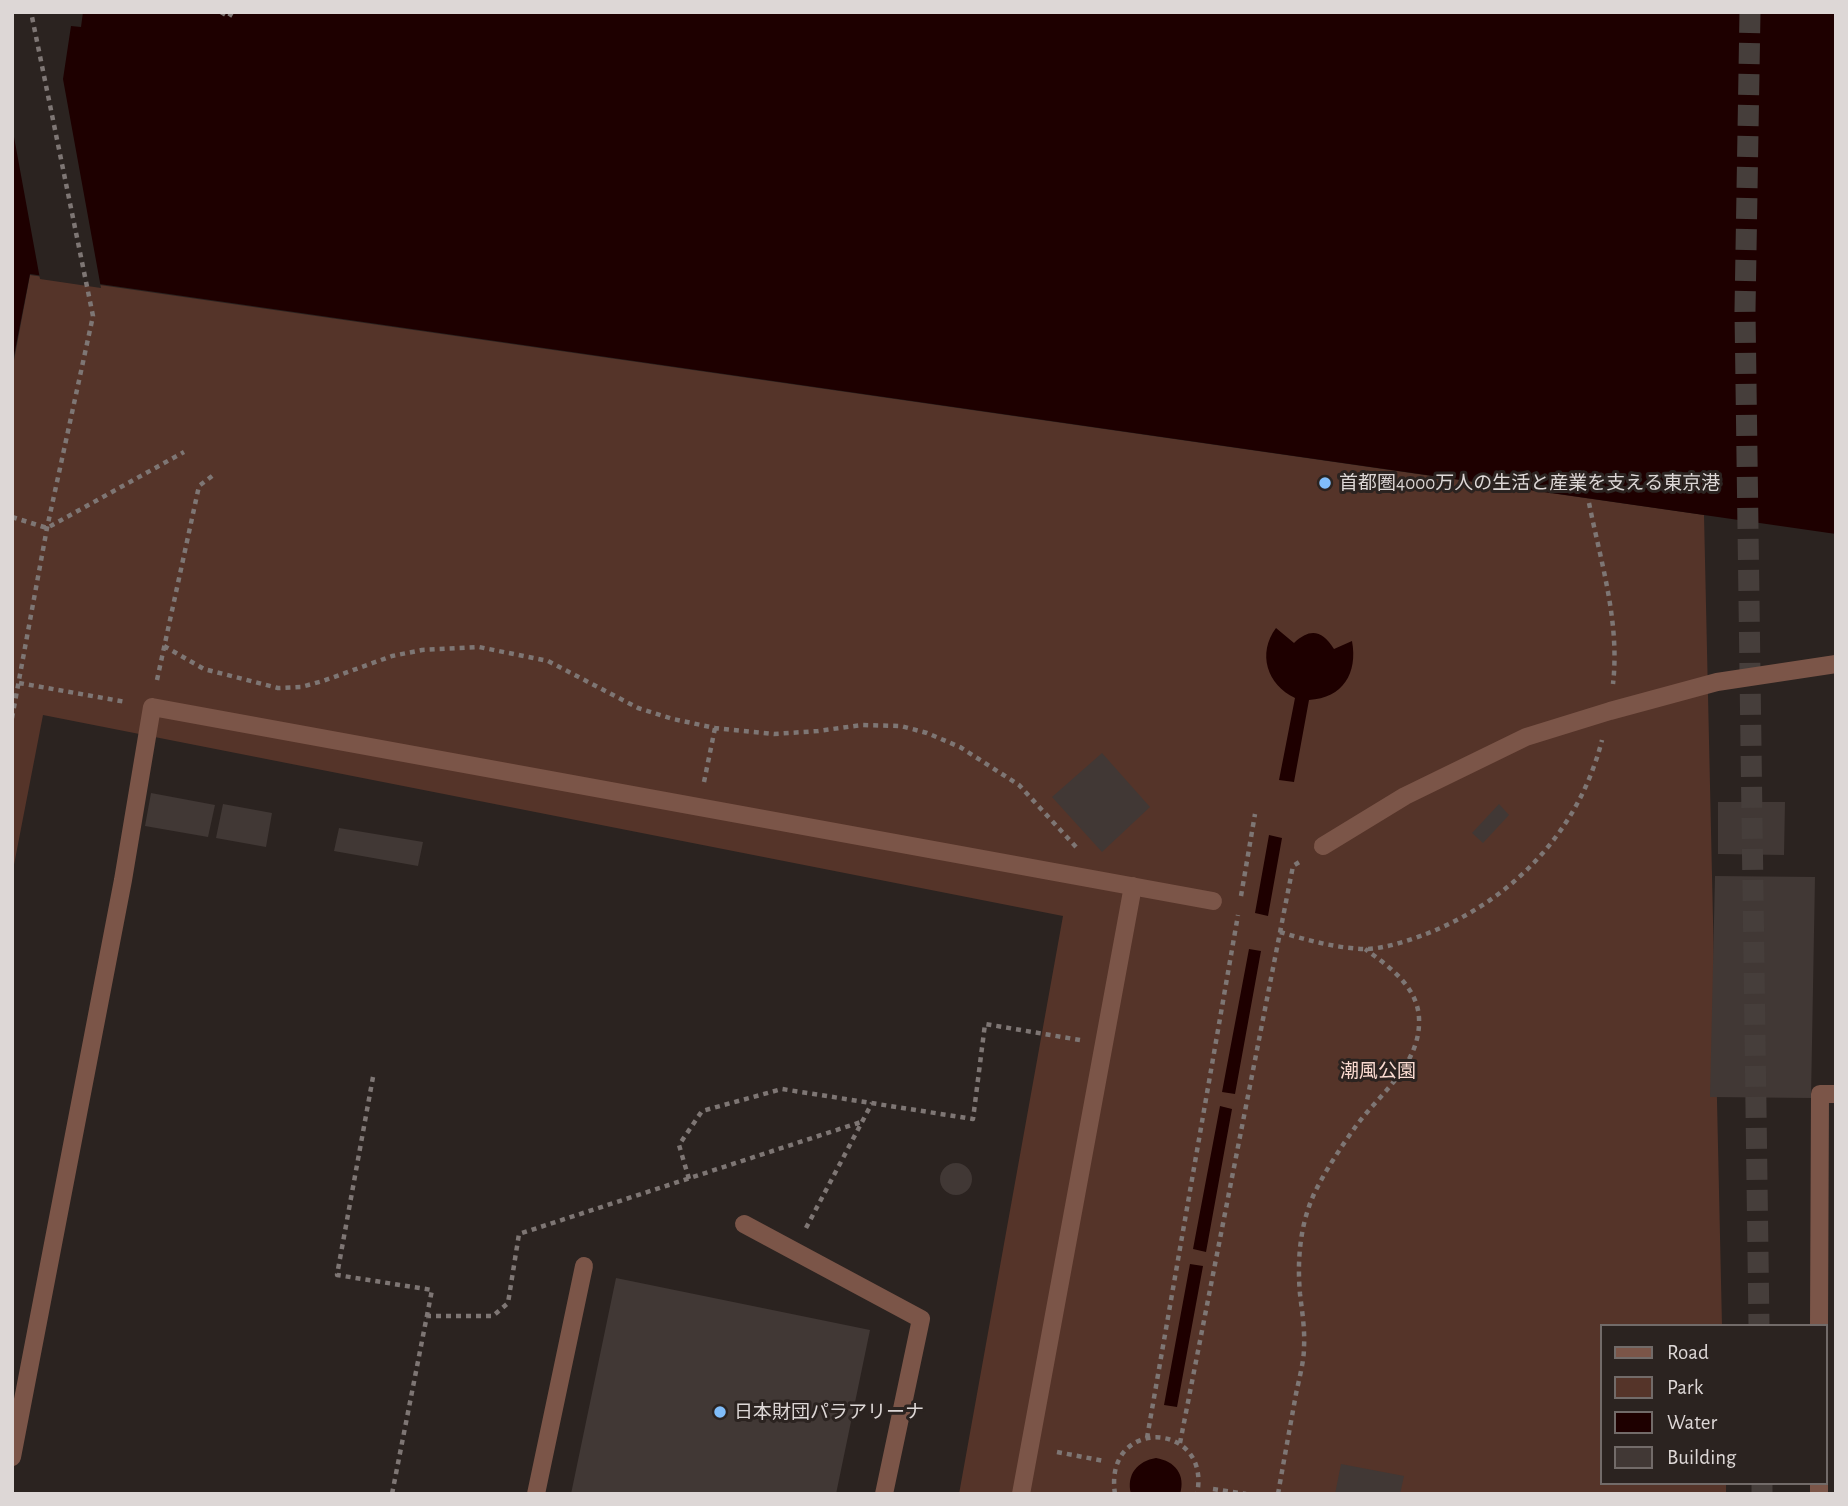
<!DOCTYPE html>
<meta charset="utf-8">
<style>
body{margin:0}
#map{position:relative;width:1848px;height:1506px;overflow:hidden;background:#2b2320;font-family:"Alegreya Sans",sans-serif}
canvas{display:block}
.frame{position:absolute;inset:0;border:14px solid #ddd7d6;pointer-events:none}
.legend{position:absolute;left:1600px;top:1324px;width:228px;height:161px;box-sizing:border-box;background:#2b2320;border:2px solid #726b69;margin:0;padding:9px 12px;list-style:none;font-size:21px;color:#ddd7d6}
.legend li{display:flex;align-items:center;gap:14px;height:35px}
.legend b{width:35px;border:2px solid #726b69}
</style>
<div id="map">
<canvas width="1848" height="1506"></canvas>
<div class="frame"></div>
<ul class="legend">
<li><b style="height:9px;background:#7b5548"></b>Road</li>
<li><b style="height:19px;background:#553429"></b>Park</li>
<li><b style="height:19px;background:#1e0000"></b>Water</li>
<li><b style="height:19px;background:#413835"></b>Building</li>
</ul>
</div>
<script>
const context = document.querySelector('canvas').getContext('2d');
context.lineJoin = 'round';
function paint(path, color) {
  context.fillStyle = color;
  context.fill(path, 'evenodd');
}
function strokePath(path, color, width, dash) {
  context.strokeStyle = color;
  context.lineWidth = width;
  context.lineCap = dash ? 'butt' : 'round';
  context.setLineDash(dash || []);
  context.stroke(path);
}
function write(font, color, halo, rows, align = 'center') {
  context.font = font + ' "Alegreya Sans","Noto Sans JP",sans-serif';
  context.lineWidth = 6;
  context.setLineDash([]);
  context.textBaseline = 'middle';
  context.strokeStyle = halo;
  context.fillStyle = color;
  for (const [text, x, y, turn = 0] of rows) {
    context.save();
    context.translate(x, y);
    context.rotate((+turn || 0) * Math.PI / 180);
    context.textAlign = isNaN(turn) ? turn : align;
    if (halo) context.strokeText(text, 0, 0);
    context.fillText(text, 0, 0);
    context.restore();
  }
}
const green = new Path2D(`
 M 30,275 L 1704,515 L 1722,1326 L 1601,1326 L 1601,1483 L 1726,1483 L 1726,1494 L 959,1494 L 1063,916 L 43,715 L 12,875 L 12,371 Z`);
const water = new Path2D(`
 M 12,12 L 1836,12 L 1836,534 L 30,274 L 12,366 Z
 M 1276,628 L 1294,643 C 1310,628 1322,630 1334,649 L 1352,641 C 1358,673 1343,698 1309,700 L 1294,782 L 1279,780 L 1295,698 C 1267,685 1257,653 1276,628 Z
 M 1269,835 L 1282,838 L 1268,916 L 1255,913 Z
 M 1249,949 L 1261,951 L 1235,1094 L 1222,1092 Z
 M 1220,1106 L 1232,1109 L 1206,1252 L 1193,1249 Z
 M 1190,1264 L 1203,1266 L 1177,1407 L 1164,1405 Z
 M 1156,1458 C 1175,1461 1186,1475 1180,1494 L 1131,1494 C 1126,1474 1138,1461 1156,1458 Z`);
const pier = new Path2D(`
 M 12,12 L 83,12 L 81,27 L 71,26 L 63,79 L 101,288 L 40,279 L 12,126 Z`);
const building = new Path2D(`
 M 1102,753 L 1150,807 L 1102,852 L 1052,797 Z
 M 151,793 L 215,805 L 208,837 L 145,826 Z
 M 1718,802 L 1785,802 L 1784,855 L 1718,854 Z
 M 223,804 L 272,813 L 266,847 L 216,838 Z
 M 1499,804 L 1509,815 L 1483,843 L 1472,833 Z
 M 339,828 L 423,842 L 418,866 L 334,851 Z
 M 1715,876 L 1815,877 L 1811,1098 L 1710,1097 Z
 M940 1179a16 16 0 1 1 32 0a16 16 0 1 1-32 0Z
 M 616,1278 L 870,1330 L 836,1494 L 571,1494 Z
 M 1341,1464 L 1404,1476 L 1400,1494 L 1335,1494 Z`);
const highwayTunnel = new Path2D(`
 M 1750,12 L 1745,311 L 1759,1326
 M 1762,1483 L 1762,1494`);
const path = new Path2D(`
 M 221,12 L 229,17 L 232,12
 M 1589,503 C 1601,563 1620,622 1613,684
 M 12,517 L 47,528 L 184,452
 M 164,646 L 204,669 L 278,688 L 301,687 L 323,681 L 392,656 L 422,650 L 479,647 L 548,661 L 638,708 L 673,719 L 715,728 L 774,734 L 818,731 L 862,725 L 901,726 L 927,733 L 960,747 L 1019,785 L 1076,847
 M 157,680 L 199,486 L 216,473
 M 19,683 L 126,702
 M 12,718 L 47,528 L 93,316 L 31,12
 M 704,782 L 715,728
 M 1241,896 L 1255,814
 M 1280,932 C 1306,940 1336,948 1364,949 C 1384,949 1407,941 1426,934 C 1513,900 1579,831 1602,740
 M 373,1077 L 337,1275 L 432,1290 L 392,1494
 M 689,1179 L 679,1145 L 702,1111 L 782,1089 L 973,1119 L 985,1024 L 1080,1040
 M 806,1228 L 872,1103
 M 426,1316 L 493,1316 L 508,1303 L 519,1234 L 861,1122
 M 1147,1438 L 1238,915
 M 1180,1443 L 1293,866 L 1301,861
 M 1057,1452 L 1104,1461
 M 1213,1489 L 1246,1494
 M 1115,1494 C 1103,1416 1212,1421 1197,1494
 M 1278,1494 C 1284,1460 1290,1427 1296,1394 C 1299,1379 1304,1362 1304,1347 C 1305,1329 1302,1311 1300,1294 C 1297,1260 1300,1225 1314,1194 C 1325,1171 1341,1147 1356,1126 C 1379,1095 1418,1066 1419,1024 C 1421,989 1390,967 1365,949`);
const lane = new Path2D(`
 M 744,1224 L 921,1319 L 884,1494
 M 1819,1326 L 1820,1094 L 1836,1094
 M 12,1457 L 123,880 L 152,707 L 1213,901
 M 536,1494 L 584,1266
 M 1021,1494 L 1133,886
 M 1819,1494 L 1819,1483`);
const street = new Path2D(`
 M 1323,846 L 1405,796 L 1526,737 L 1610,711 L 1717,682 L 1836,664`);
const markers = [
 [1325,483,7,"#80bdfa"],
 [720,1412,7,"#80bdfa"]
];
const poiNames = [
 ["首都圏4000万人の生活と産業を支える東京港",1339,483],
 ["日本財団パラアリーナ",734,1412]
];
const parkNames = [
 ["潮風公園",1378,1071]
];
paint(green, '#553429');
paint(water, '#1e0000');
paint(pier, '#2b2320');
paint(building, '#413835');
strokePath(highwayTunnel, '#463e3b', 21, [21, 10]);
strokePath(path, '#7e7674', 4.5, [5, 5]);
strokePath(lane, '#7b5548', 18);
strokePath(street, '#7b5548', 18);
for (const [x, y, r, color] of markers) {
  const dot = new Path2D();
  dot.arc(x, y, r, 0, 2 * Math.PI);
  context.fillStyle = color;
  context.fill(dot);
  strokePath(dot, '#2b2320', 2.5);
}
write('19px', '#ddd7d6', '#2b2320', poiNames, 'left');
write('19px', '#fadbd1', '#2b2320', parkNames);
</script>
